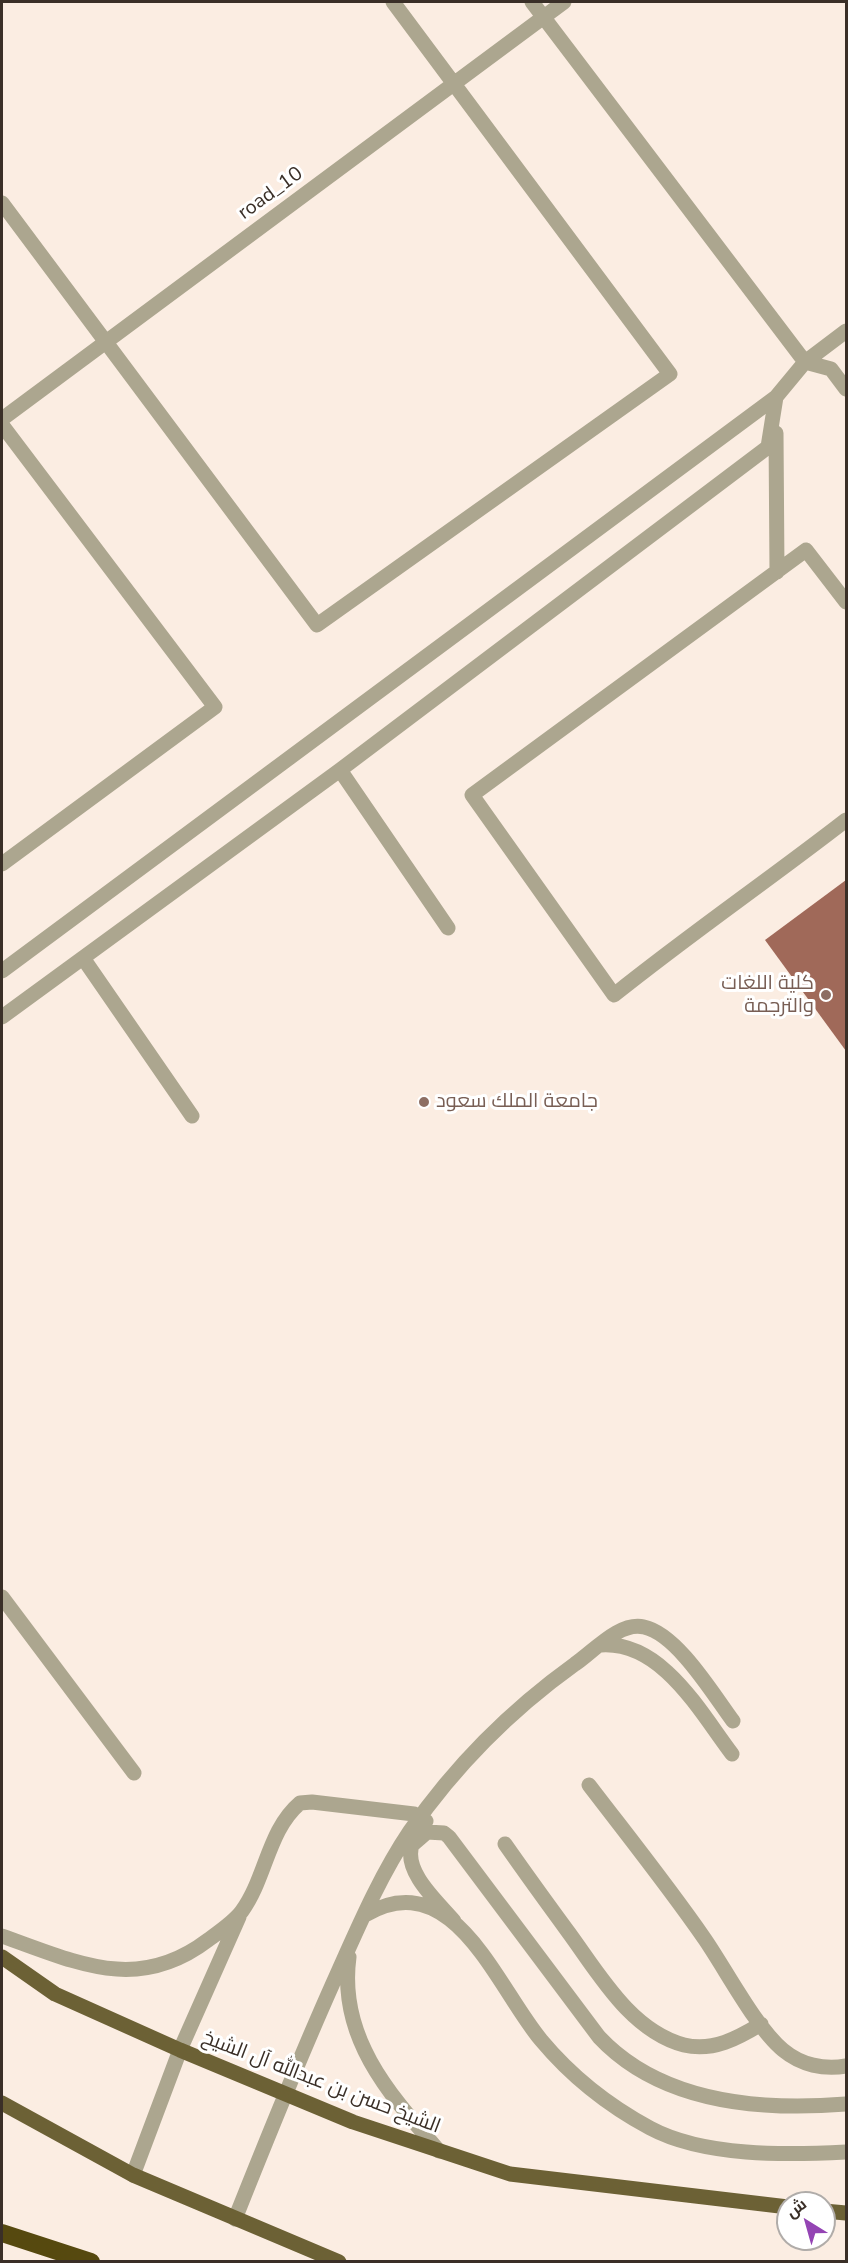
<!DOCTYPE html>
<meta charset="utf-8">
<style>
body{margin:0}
#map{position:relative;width:848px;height:2263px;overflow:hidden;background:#fff9f5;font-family:"Nunito Sans",Cairo,sans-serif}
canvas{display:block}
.frame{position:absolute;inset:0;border:3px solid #3a2f27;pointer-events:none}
.north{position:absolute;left:776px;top:2191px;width:60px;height:60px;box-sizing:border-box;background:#fff;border:2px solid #b0aca9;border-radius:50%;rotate:323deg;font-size:16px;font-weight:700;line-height:24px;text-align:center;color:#3a2f27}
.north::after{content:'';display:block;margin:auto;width:21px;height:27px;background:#9444b4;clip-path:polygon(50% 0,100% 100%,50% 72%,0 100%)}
</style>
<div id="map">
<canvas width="848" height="2263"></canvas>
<div class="frame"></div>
<div class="north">ش</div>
</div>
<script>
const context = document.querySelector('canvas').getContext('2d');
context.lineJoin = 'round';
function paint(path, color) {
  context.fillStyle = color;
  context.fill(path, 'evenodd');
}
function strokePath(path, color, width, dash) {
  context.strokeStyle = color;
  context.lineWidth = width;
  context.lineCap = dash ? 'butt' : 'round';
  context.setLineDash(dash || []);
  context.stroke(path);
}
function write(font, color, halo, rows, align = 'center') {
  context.font = font + ' "Nunito Sans",Cairo,sans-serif';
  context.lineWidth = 6;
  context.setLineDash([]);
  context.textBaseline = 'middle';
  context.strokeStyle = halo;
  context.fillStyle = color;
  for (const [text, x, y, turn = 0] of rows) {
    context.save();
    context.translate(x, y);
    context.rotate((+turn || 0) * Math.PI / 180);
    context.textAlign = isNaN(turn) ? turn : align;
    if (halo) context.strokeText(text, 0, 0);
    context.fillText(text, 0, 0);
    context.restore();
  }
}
const built = new Path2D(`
 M 2,2 L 846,2 L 846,2261 L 2,2262 ZM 788,2203 L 824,2203 L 824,2239 L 788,2239 Z`);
const building = new Path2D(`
 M 846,880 L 846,1051 L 765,940 Z`);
const minor = new Path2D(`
 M 532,2 L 805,362
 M 2,203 L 317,625 L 670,374 L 393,2
 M 805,362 L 831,369 L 846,389
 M 2,419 L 564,2
 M 2,425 L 215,707 L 2,864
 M 776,433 L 777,572
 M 846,602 L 806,550 L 472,795 L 614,995 C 690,934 770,879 846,820
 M 340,770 L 448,928
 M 83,958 L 192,1116
 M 2,971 L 776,397 L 805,362 L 846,331
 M 2,1017 L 340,770 L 768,447 L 776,397
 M 2,1597 L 134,1773
 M 601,1645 C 662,1641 700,1712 732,1754
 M 589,1785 C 628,1836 668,1886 704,1938 C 725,1968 756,2028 783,2050 C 801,2065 824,2070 846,2066
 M 505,1844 C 526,1874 547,1903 569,1933 C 599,1974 631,2031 684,2045 C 713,2052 738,2038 761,2024
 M 365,1915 C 453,1863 496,1986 541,2040 C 571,2076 609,2106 650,2128 C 704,2157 787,2155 846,2152
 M 454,1921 C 438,1902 403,1872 412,1845 L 427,1832 L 444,1833 L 449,1837 L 599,2037 C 661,2103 762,2111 846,2104
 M 2,1936 C 76,1962 137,1994 208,1940 C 219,1932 234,1922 242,1911 C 266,1878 268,1830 300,1803 L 312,1802 L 414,1814 L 426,1821
 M 349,1957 C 338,2038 390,2095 439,2151
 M 133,2175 L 180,2050 L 239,1917
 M 235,2219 C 268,2136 301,2054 338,1972 C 359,1925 381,1874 410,1831 C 455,1766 511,1710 575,1664 C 594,1651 620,1621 644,1627 C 677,1634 713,1694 733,1721`);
const major = new Path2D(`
 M 2,1957 L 55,1994 L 180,2050 L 353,2122 L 510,2174 L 788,2207
 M 2,2103 L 133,2175 L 339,2262
 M 824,2211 L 846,2213`);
const highway = new Path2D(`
 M 2,2233 L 91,2262`);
const markers = [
 [826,995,6,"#8d6e63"],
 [424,1102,6,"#8d6e63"]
];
const streetNames = [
 ["road_10",271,194,-36],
 ["الشيخ حسن بن عبدالله آل الشيخ",321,2083,21]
];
const educationNames = [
 ["كلية اللغات",814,984],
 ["والترجمة",814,1007],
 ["جامعة الملك سعود",436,1102,"left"]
];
paint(built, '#fbede2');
paint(building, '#a06959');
strokePath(minor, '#aca68f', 15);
strokePath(major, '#6c6135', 15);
strokePath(highway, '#56490f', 18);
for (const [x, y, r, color] of markers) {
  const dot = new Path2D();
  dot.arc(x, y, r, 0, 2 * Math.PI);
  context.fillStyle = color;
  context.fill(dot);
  strokePath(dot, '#fff', 2);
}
write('20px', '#3a2f27', '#fff', streetNames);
write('20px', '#785e54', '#fff', educationNames, 'right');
</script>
